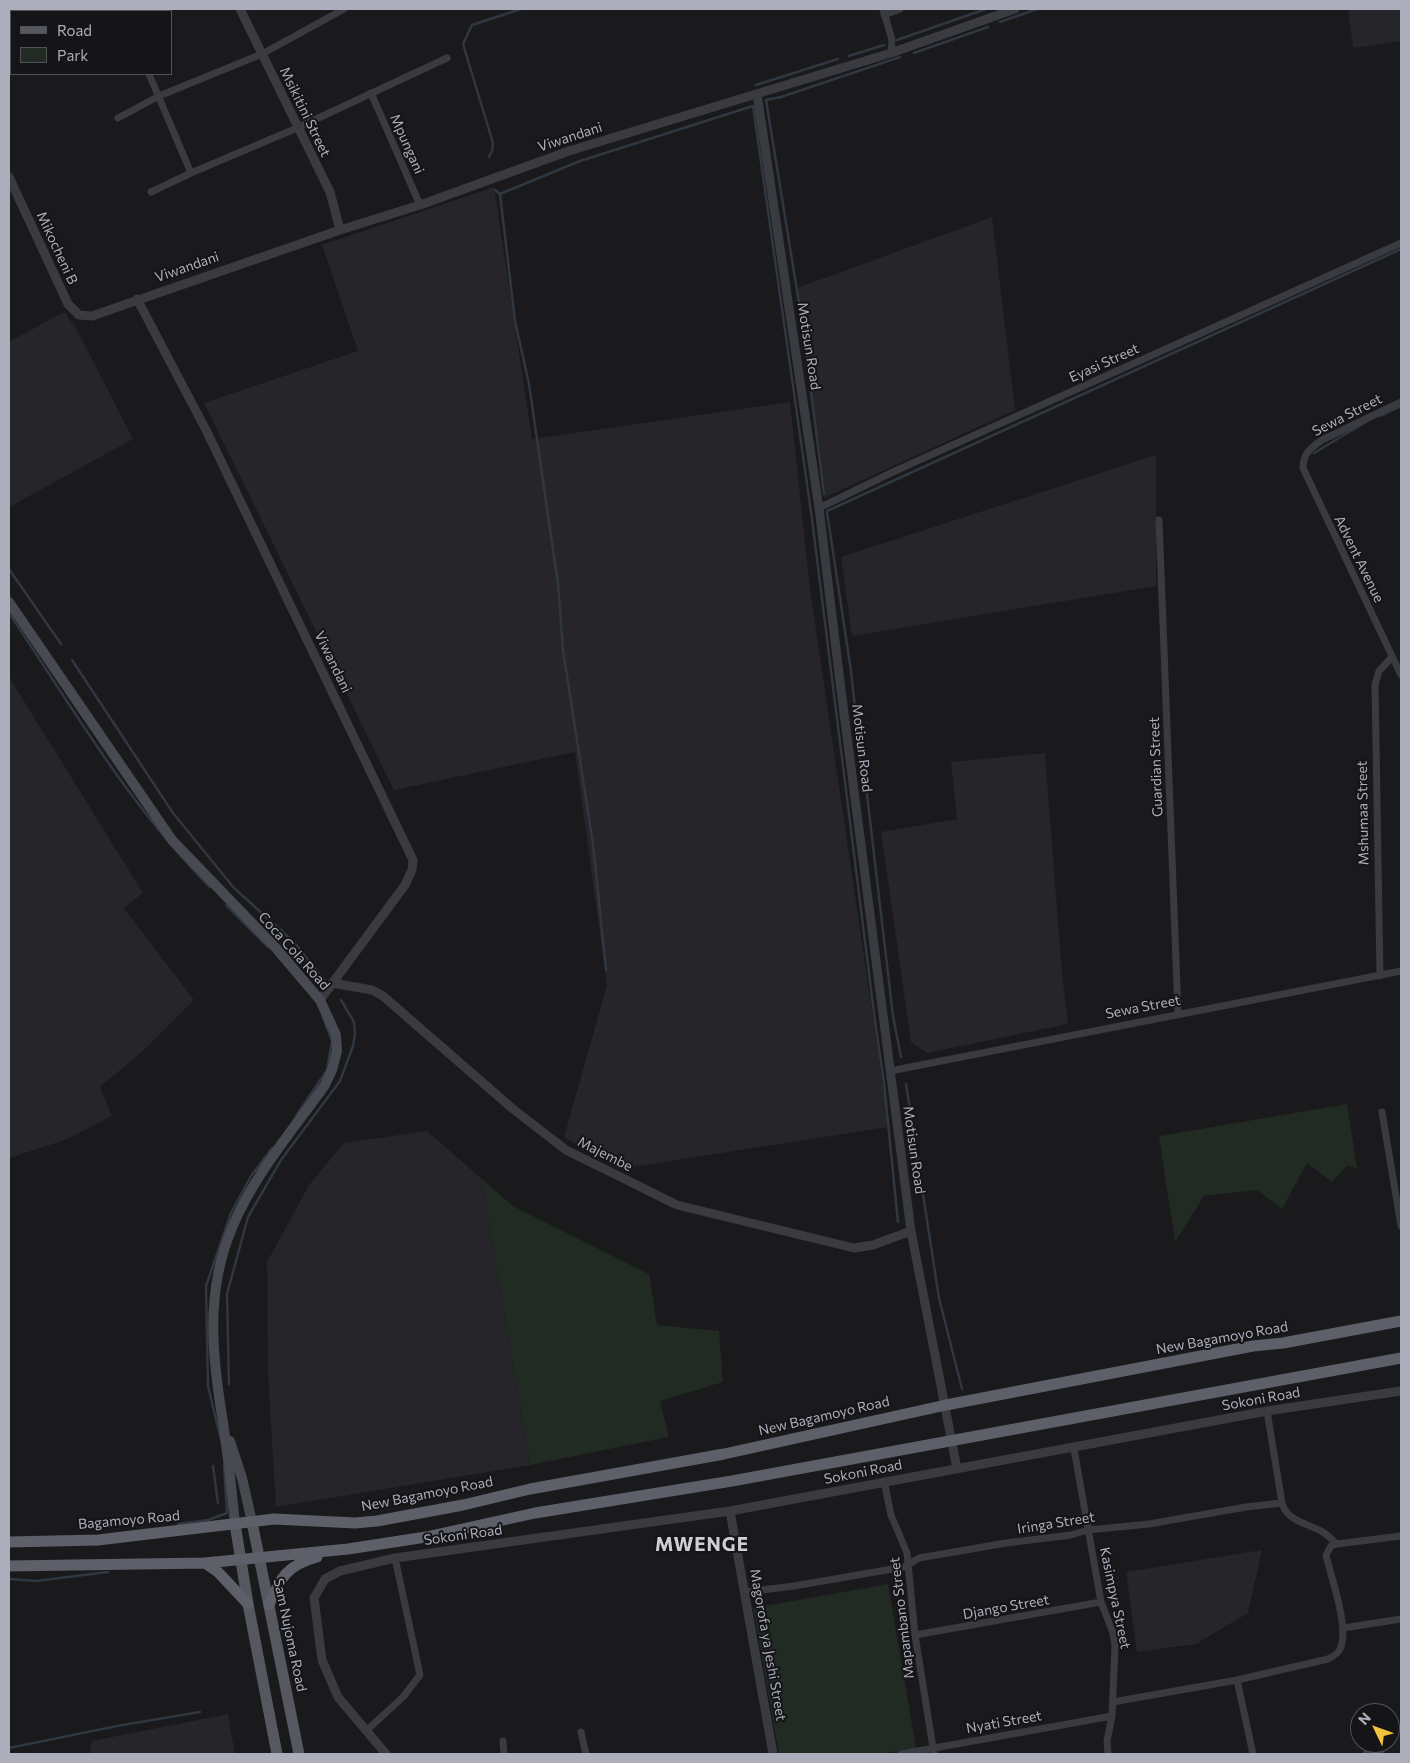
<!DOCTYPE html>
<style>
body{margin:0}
#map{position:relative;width:1410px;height:1763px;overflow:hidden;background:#1a191c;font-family:Commissioner,sans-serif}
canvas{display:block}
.frame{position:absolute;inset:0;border:10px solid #acafbb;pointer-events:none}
.legend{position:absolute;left:10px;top:10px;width:162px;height:65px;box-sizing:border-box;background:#151417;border:1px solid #515259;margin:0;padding:6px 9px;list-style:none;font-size:15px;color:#acafbb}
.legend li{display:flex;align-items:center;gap:10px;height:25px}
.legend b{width:25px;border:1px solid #515259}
.north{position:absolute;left:1350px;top:1703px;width:50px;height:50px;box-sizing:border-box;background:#151417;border:1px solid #515259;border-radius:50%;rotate:312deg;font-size:14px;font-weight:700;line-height:20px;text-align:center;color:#acafbb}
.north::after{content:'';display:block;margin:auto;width:18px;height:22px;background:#f1c33c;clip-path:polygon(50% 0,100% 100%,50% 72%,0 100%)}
</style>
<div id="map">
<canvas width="1410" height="1763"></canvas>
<div class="frame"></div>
<ul class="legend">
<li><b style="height:6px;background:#565860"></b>Road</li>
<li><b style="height:14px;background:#212a23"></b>Park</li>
</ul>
<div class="north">N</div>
</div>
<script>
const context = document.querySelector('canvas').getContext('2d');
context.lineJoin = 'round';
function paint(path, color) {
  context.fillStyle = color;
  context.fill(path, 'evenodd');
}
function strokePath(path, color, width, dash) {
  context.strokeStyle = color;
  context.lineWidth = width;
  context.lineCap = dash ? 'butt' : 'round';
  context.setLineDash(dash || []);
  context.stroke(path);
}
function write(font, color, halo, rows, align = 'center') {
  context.font = font + ' Commissioner,sans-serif';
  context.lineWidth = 4;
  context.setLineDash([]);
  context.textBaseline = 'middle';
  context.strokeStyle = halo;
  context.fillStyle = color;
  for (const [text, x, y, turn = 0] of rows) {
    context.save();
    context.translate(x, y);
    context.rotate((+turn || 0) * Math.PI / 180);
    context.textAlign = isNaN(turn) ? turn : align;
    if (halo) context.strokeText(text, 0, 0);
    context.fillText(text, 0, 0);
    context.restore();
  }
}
const built = new Path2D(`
 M 1348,9 L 1401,9 L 1401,41 L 1353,48 Z
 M 494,187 L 532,439 L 790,402 L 810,589 L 889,1127 L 618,1169 L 564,1137 L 607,985 L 575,752 L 394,790 L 204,403 L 358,351 L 322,245 Z
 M 992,217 L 1015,410 L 824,498 L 797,288 Z
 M 64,312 L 76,328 L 133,439 L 9,507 L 9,342 Z
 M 1156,455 L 1156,586 L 852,636 L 841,557 Z
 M 9,677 L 143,893 L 124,908 L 194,1000 L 145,1049 L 100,1087 L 112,1116 L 65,1140 L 9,1158 Z
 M 1045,753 L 1062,973 L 1068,1024 L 927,1053 L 911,1042 L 881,832 L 957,819 L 951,762 Z
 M 427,1131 L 481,1178 L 530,1465 L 276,1507 L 268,1374 L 267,1262 L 309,1185 L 344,1143 Z
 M 1262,1550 L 1248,1613 L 1196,1644 L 1137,1652 L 1126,1572 Z
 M 228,1714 L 235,1754 L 90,1754 L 92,1741 Z`);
const green = new Path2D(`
 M 1347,1104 L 1357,1168 L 1347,1166 L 1332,1182 L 1307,1163 L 1282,1209 L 1257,1190 L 1204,1196 L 1175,1242 L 1159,1136 Z
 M 481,1178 L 513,1206 L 649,1274 L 657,1325 L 719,1331 L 723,1382 L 660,1401 L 669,1437 L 530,1465 Z
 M 888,1584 L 916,1748 L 882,1754 L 779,1754 L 753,1608 Z`);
const stream = new Path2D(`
 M 1000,22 L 1037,9
 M 897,40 L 986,9
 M 914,53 L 988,27
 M 849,56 L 884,45
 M 756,85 L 838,59
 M 489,157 L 492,151 L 493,143 L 463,44 L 472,25 L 521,9
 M 495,190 L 500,194 L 515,321 L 529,384 L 558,584 L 563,650 L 593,844 L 606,970
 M 500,194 L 580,161 L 753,106 L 812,519 L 875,1021 L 884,1083 L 898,1222
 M 1380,416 L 1401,406
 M 1314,453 L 1366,422
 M 824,494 L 802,321 L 766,100 L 781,97 L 900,57
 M 827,511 L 1401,249
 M 827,512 L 851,671 L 861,764 L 866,786 L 893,1016 L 901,1057
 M 9,569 L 61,644
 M 9,613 C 72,707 130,807 210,887
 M 72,660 L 173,813 L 234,888 L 294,942 L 325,981
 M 226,905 L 268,947
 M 906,1084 L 939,1298 L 962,1389
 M 296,1116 L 327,1070 L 332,1041 L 322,1015
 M 229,1384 L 227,1294 L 248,1217 L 281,1160 L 340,1081 L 353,1046 L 355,1034 L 354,1022 L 341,1000
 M 221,1440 L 208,1386 L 206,1286 L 231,1213 L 251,1176 L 272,1148
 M 213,1466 L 218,1503
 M 178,1524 L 208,1520 L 227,1513 L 224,1465
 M 9,1579 L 36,1581 L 108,1572
 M 9,1748 L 117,1726 L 200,1712`);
const minor = new Path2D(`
 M 119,9 L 121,11
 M 883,9 L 892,40 L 891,53
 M 128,11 L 134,9
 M 884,15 L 900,9
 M 149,74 L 191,173
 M 371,93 L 420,205
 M 118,118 L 159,96 L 262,54 L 344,9
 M 151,192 L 191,173 L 297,128 L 447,58
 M 1401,402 L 1322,440 C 1311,448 1303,453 1303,468 L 1401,675
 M 819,508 L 895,471 L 1401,243
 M 1159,520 L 1178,1013
 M 1380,976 L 1375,685 L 1379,671 L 1392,657
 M 890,1071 L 1401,971
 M 1382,1112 L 1401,1226
 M 1074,1449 L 1101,1602 L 1113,1633 L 1115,1646 L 1112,1716 L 1107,1741 L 1108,1754
 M 884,1481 L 891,1515 L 907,1553 L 915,1635 L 934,1754
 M 1282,1503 C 1286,1520 1308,1524 1321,1531 C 1327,1534 1332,1540 1337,1544 L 1401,1536
 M 745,1592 L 794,1586 L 904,1567 L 919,1558 L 1006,1543 L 1071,1535 L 1088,1530 L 1149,1524 L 1246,1507 L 1282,1503 L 1267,1411
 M 1343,1628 L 1401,1619
 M 915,1635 L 1101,1602
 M 1237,1680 L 1253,1754
 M 1113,1702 L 1237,1680 L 1328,1659 C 1333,1656 1338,1654 1340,1649 C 1350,1629 1331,1577 1326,1555 L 1331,1546 L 1337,1544
 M 366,1731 L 403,1697 L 420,1675 L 395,1558
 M 581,1732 L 586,1754
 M 503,1741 L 504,1754
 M 901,1754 L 1112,1716
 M 1366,1754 L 1381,1754`);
const tertiary = new Path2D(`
 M 240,9 L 330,192 L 340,230
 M 757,94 L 819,508 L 841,690 L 911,1231 L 957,1469
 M 9,177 L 68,304 L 79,315 L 92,316 L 340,230 L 420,205 L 569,151 L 891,53 L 1015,9
 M 137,299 L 206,430 L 413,860 L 412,870 L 405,885 L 320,1000
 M 332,983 L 372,990 L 383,996 L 513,1109 L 566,1150 L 677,1205 L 854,1248 L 873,1245 L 911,1231
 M 730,1511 L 773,1754
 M 386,1754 L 338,1697 L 322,1660 L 314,1598 L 325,1579 L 340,1571 L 395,1558 L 730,1511 L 1267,1411 L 1401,1391`);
const secondary = new Path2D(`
 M 9,602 L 172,840 L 275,947 L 320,1000 L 336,1035 L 337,1051 L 332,1070 L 325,1085 C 293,1130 253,1176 232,1228 C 205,1292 212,1356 223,1422 C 228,1456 232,1490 235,1524
 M 230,1441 L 242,1478 L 252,1522`);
const primary = new Path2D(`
 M 252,1522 L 299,1754
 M 235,1524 L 248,1604 L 277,1754`);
const trunk = new Path2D(`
 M 9,1542 L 98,1540 L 274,1519 L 355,1523 L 377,1521 L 463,1505 L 530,1489 L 724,1454 L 946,1405 L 1253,1346 L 1283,1343 L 1401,1321
 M 205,1563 L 218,1572 L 248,1604
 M 9,1566 L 205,1563 L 348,1549 L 426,1537 L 535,1513 L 732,1481 L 1401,1358
 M 269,1605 C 280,1578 287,1565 317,1557`);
const streetNames = [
 ["Msikitini Street",305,112,64],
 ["Viwandani",570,137,-18],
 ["Mpungani",407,144,66],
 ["Mikocheni B",57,248,65],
 ["Viwandani",187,267,-19],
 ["Motisun Road",809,346,81],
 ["Eyasi Street",1104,363,-24],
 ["Sewa Street",1347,415,-27],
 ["Advent Avenue",1359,559,64],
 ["Viwandani",333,662,64],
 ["Motisun Road",862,748,83],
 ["Guardian Street",1156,767,-92],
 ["Mshumaa Street",1363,813,-91],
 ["Coca Cola Road",294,951,48],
 ["Sewa Street",1143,1007,-11],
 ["Motisun Road",914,1150,82],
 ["Majembe",605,1154,27],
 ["New Bagamoyo Road",1222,1338,-10],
 ["Sokoni Road",1261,1399,-10],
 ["New Bagamoyo Road",824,1416,-13],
 ["Sokoni Road",863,1472,-11],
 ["New Bagamoyo Road",427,1494,-11],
 ["Bagamoyo Road",129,1520,-5],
 ["Iringa Street",1056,1523,-9],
 ["Sokoni Road",463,1535,-8],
 ["Kasimpya Street",1115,1598,78],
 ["Django Street",1006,1607,-10],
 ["Mapambano Street",902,1618,-97],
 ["Sam Nujoma Road",290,1635,78],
 ["Magorofa ya Jeshi Street",768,1645,80],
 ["Nyati Street",1004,1722,-10]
];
const districtNames = [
 ["MWENGE",702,1545]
];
paint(built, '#262529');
paint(green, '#212a23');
strokePath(stream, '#2f3740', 2.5);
strokePath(minor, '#3a3b41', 7);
strokePath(tertiary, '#3a3b41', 9);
strokePath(secondary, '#484a51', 10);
strokePath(primary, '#565860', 11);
strokePath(trunk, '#5e6069', 11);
write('14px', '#acafbb', '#151417', streetNames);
context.letterSpacing = '1px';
write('bold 19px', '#cdcfd7', '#151417', districtNames);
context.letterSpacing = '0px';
</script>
